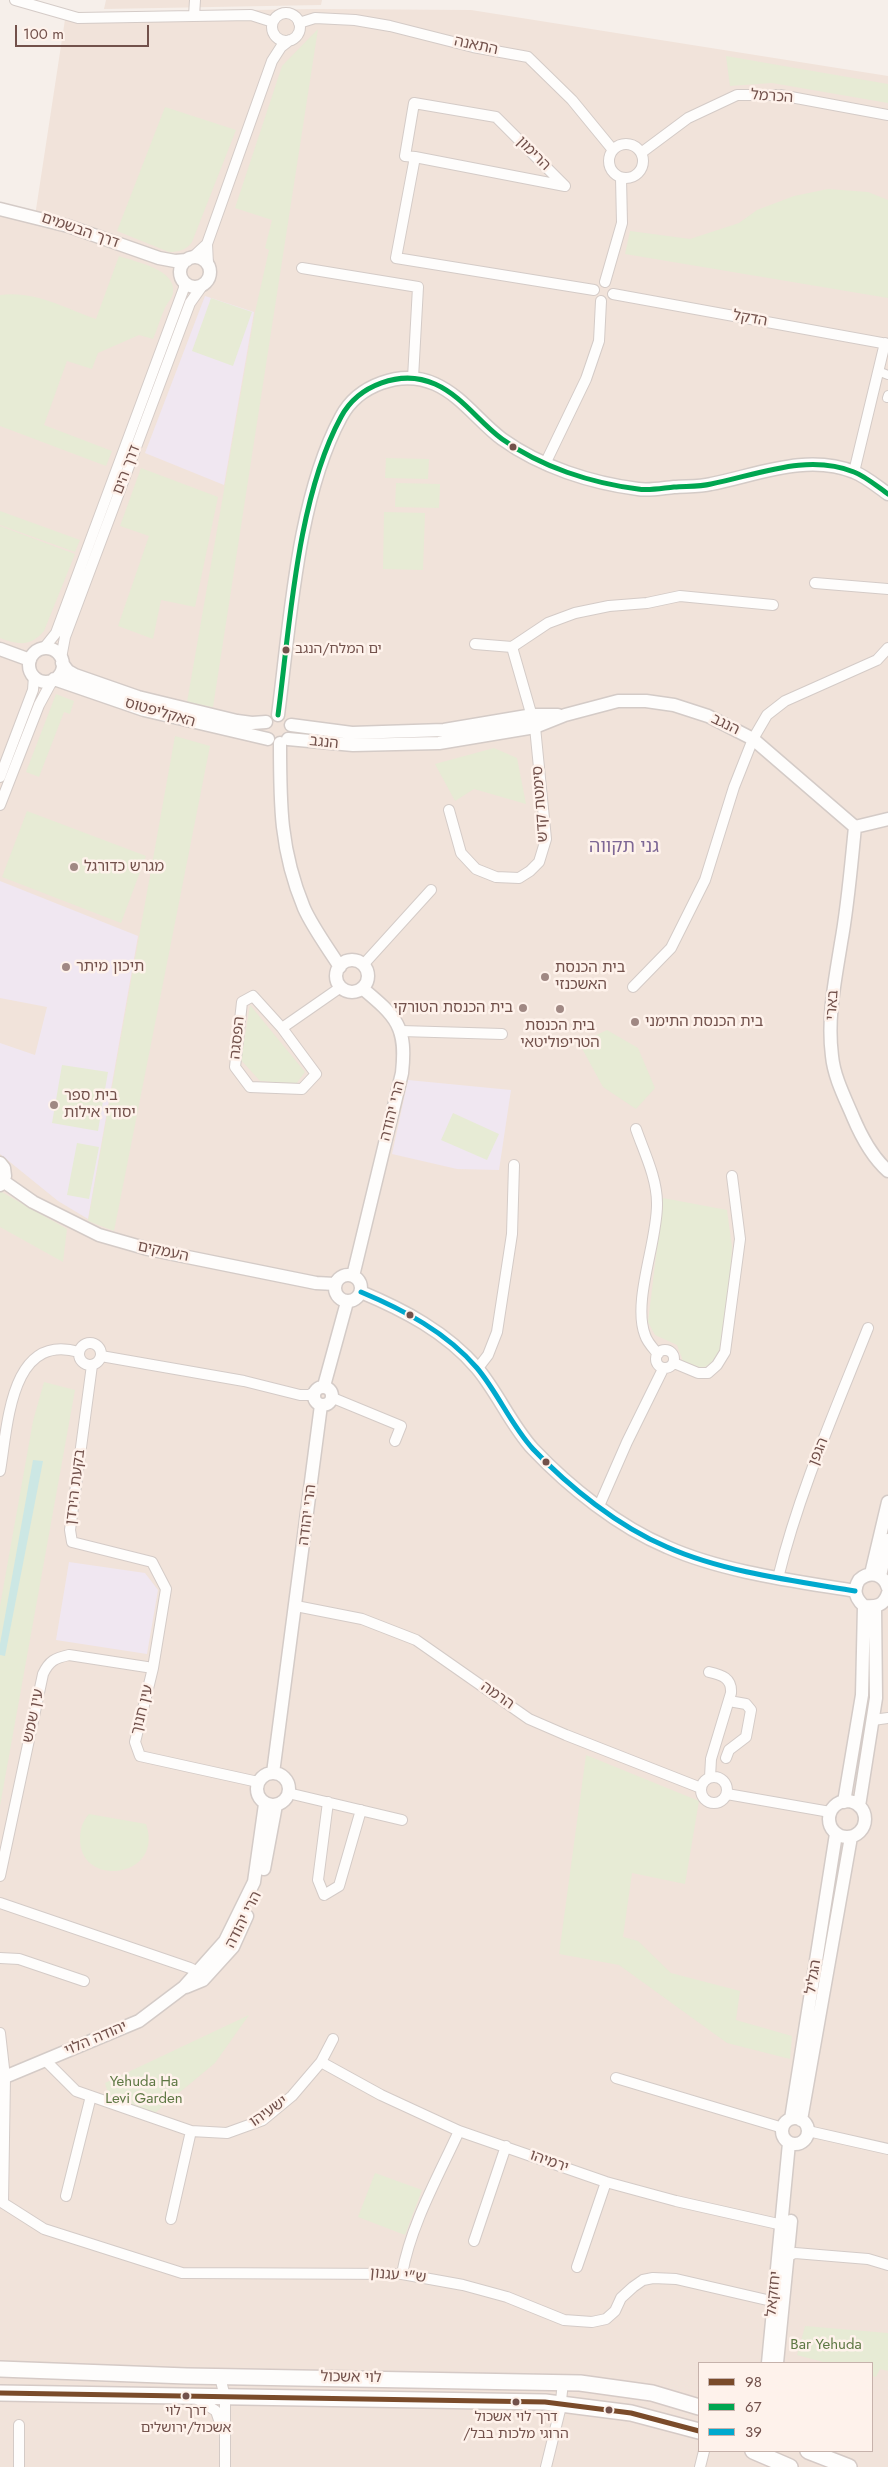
<!DOCTYPE html>
<meta charset="utf-8">
<style>
body{margin:0}
#map{position:relative;width:888px;height:2467px;overflow:hidden;background:#f6efea;font-family:Jost,sans-serif}
canvas{display:block}
.legend{position:absolute;left:698px;top:2362px;width:175px;height:90px;box-sizing:border-box;background:#fef2eb;border:1px solid #c6b2ab;margin:0;padding:6px 9px;list-style:none;font-size:15px;color:#72514b}
.legend li{display:flex;align-items:center;gap:10px;height:25px}
.legend b{width:25px;border:1px solid #c6b2ab}
.scale{position:absolute;left:15px;top:25px;width:134px;height:22px;box-sizing:border-box;border:2px solid #72514b;border-top:0;padding-left:6px;font-size:15px;line-height:18px;white-space:nowrap;color:#72514b;-webkit-text-stroke:4px #fef2eb;paint-order:stroke}
</style>
<div id="map">
<canvas width="888" height="2467"></canvas>
<ul class="legend">
<li><b style="height:6px;background:#7a4b2a"></b>98</li>
<li><b style="height:6px;background:#00a651"></b>67</li>
<li><b style="height:6px;background:#00a9ce"></b>39</li>
</ul>
<div class="scale">100 m</div>
</div>
<script>
const context = document.querySelector('canvas').getContext('2d');
context.lineJoin = 'round';
function paint(path, color) {
  context.fillStyle = color;
  context.fill(path, 'evenodd');
}
function strokePath(path, color, width, dash) {
  context.strokeStyle = color;
  context.lineWidth = width;
  context.lineCap = dash ? 'butt' : 'round';
  context.setLineDash(dash || []);
  context.stroke(path);
}
function write(font, color, halo, rows, align = 'center') {
  context.font = font + ' Jost,"Noto Sans Hebrew",sans-serif';
  context.lineWidth = 5;
  context.setLineDash([]);
  context.textBaseline = 'middle';
  context.strokeStyle = halo;
  context.fillStyle = color;
  for (const [text, x, y, turn = 0] of rows) {
    context.save();
    context.translate(x, y);
    context.rotate((+turn || 0) * Math.PI / 180);
    context.textAlign = isNaN(turn) ? turn : align;
    if (halo) context.strokeText(text, 0, 0);
    context.fillText(text, 0, 0);
    context.restore();
  }
}
const residential = new Path2D(`
 M 106,0 L 322,0 L 321,5 L 104,9 Z
 M 314,9 L 471,10 L 888,76 L 888,2467 L 0,2467 L 0,207 L 35,216 L 66,13 ZM 699,2363 L 872,2363 L 872,2451 L 699,2451 Z`);
const education = new Path2D(`
 M 205,296 L 254,312 L 224,485 L 145,453 Z
 M 0,881 L 138,936 L 88,1219 L 58,1201 L 0,1154 L 0,1043 L 35,1055 L 47,1007 L 0,998 Z
 M 408,1080 L 511,1090 L 499,1170 L 457,1169 L 392,1154 Z
 M 69,1562 L 145,1573 L 158,1590 L 147,1654 L 56,1640 Z`);
const green = new Path2D(`
 M 318,29 L 213,707 L 187,702 L 255,312 L 269,250 L 265,248 L 272,220 L 235,208 L 282,66 Z
 M 726,56 L 888,84 L 888,103 L 772,83 L 730,86 Z
 M 165,107 L 236,130 L 192,242 C 186,250 179,252 169,252 L 117,231 Z
 M 828,189 L 868,192 L 888,200 L 888,298 L 625,254 L 630,231 L 690,239 L 739,223 L 757,210 L 794,196 Z
 M 119,256 C 135,262 177,269 173,293 C 172,299 166,304 164,310 C 160,319 157,330 153,339 L 139,335 L 98,353 L 92,369 L 67,361 L 44,425 L 112,451 L 106,466 L 0,426 L 0,295 C 34,290 65,308 96,319 Z
 M 211,298 L 252,312 L 233,366 L 192,351 Z
 M 386,458 L 429,459 L 428,479 L 385,478 Z
 M 141,468 L 218,497 L 195,607 L 161,600 L 153,639 L 118,626 L 149,536 L 120,526 Z
 M 396,483 L 440,484 L 439,508 L 395,507 Z
 M 0,511 L 80,540 L 75,552 L 0,525 Z
 M 384,512 L 425,513 L 423,570 L 383,569 Z
 M 0,526 L 75,554 L 44,631 C 30,647 19,645 0,638 Z
 M 56,694 L 74,701 L 70,714 L 64,712 L 39,777 L 26,772 Z
 M 175,736 L 210,746 L 114,1231 L 88,1221 Z
 M 494,748 L 517,758 L 526,804 L 474,789 L 455,801 L 435,764 Z
 M 27,811 L 146,856 L 121,923 L 2,877 Z
 M 250,1005 L 305,1072 L 296,1084 L 260,1081 L 241,1060 Z
 M 607,1030 L 638,1048 L 655,1088 L 636,1109 L 603,1087 L 579,1043 Z
 M 62,1065 L 108,1072 L 98,1131 L 52,1123 Z
 M 453,1113 L 499,1134 L 487,1160 L 441,1140 Z
 M 77,1143 L 99,1147 L 89,1199 L 67,1195 Z
 M 0,1191 L 67,1229 L 63,1262 L 0,1227 Z
 M 663,1198 L 727,1210 L 732,1247 L 728,1306 L 720,1351 L 713,1363 L 702,1368 L 683,1361 L 677,1345 L 655,1335 L 648,1322 Z
 M 44,1382 L 75,1390 L 0,1806 L 0,1606 L 33,1421 Z
 M 586,1755 L 699,1801 L 685,1884 L 632,1873 L 623,1937 L 638,1941 L 671,1973 L 740,1991 L 736,2020 L 792,2036 L 790,2059 L 727,2043 L 619,1965 L 559,1954 Z
 M 89,1814 L 146,1824 C 165,1878 80,1889 80,1839 C 80,1830 82,1822 89,1814 Z
 M 249,2015 L 215,2063 L 150,2117 L 111,2103 L 105,2083 Z
 M 375,2173 L 422,2190 L 405,2235 L 358,2217 Z
 M 805,2326 L 888,2333 L 888,2371 L 880,2369 L 876,2377 L 872,2376 L 872,2363 L 827,2363 L 797,2355 Z`);
const water = new Path2D(`
 M 33,1460 L 43,1461 L 5,1656 L 0,1655 L 0,1644 Z`);
const pedestrian = new Path2D(`
 M 878,371 L 888,375
 M 887,398 L 888,395`);
const minor = new Path2D(`
 M 15,0 L 78,18 L 251,15 L 273,22
 M272 27a14 14 0 1 1 28 0a14 14 0 1 1-28 0Z
 M 194,16 L 195,0
 M 299,23 L 315,18 L 355,20 L 390,26 L 473,47 L 528,57 L 572,100 L 613,150
 M609 161a17 17 0 1 1 34 0a17 17 0 1 1-34 0Z
 M 641,153 L 688,118 L 737,95 L 780,95 L 888,115
 M 415,157 L 565,186 L 496,117 L 414,103 L 405,156 L 415,157 L 396,258 L 594,290
 M 207,244 L 208,264
 M 193,257 L 207,244 L 272,61 L 281,47 L 290,40
 M 302,268 L 418,287 L 413,378
 M 605,282 L 622,223 L 621,178
 M 613,294 L 888,344
 M 545,464 L 586,379 L 599,341 L 601,301
 M 854,472 L 885,343
 M 815,583 L 888,589
 M 512,647 L 548,623 L 575,613 L 609,606 L 647,603 L 680,596 L 773,605
 M 44,648 L 56,633 L 184,288 L 184,283
 M 61,658 L 65,637 L 190,303 L 202,286
 M 0,777 L 33,690 L 34,676
 M 0,805 L 39,705 L 52,681
 M 449,810 L 461,853 L 476,869 L 496,877 L 519,878 L 530,871 L 539,862 L 546,839 L 535,727 L 512,647 L 475,644
 M 363,965 L 431,890
 M 633,987 L 671,948 L 705,880 L 734,787 L 753,739 L 767,715 L 785,701 L 877,660 L 888,648
 M 253,996 L 282,1028 L 316,1074 L 302,1089 L 250,1087 L 235,1067 L 242,1002 Z
 M 282,1028 L 341,987
 M 401,1031 L 502,1034
 M 636,1129 C 644,1152 657,1178 657,1203 C 658,1240 632,1301 645,1335 C 647,1342 653,1348 658,1354
 M79 1354a11 11 0 1 1 22 0a11 11 0 1 1-22 0Z
 M656 1359a9 9 0 1 1 18 0a9 9 0 1 1-18 0Z
 M 101,1356 L 244,1381 L 300,1395 L 309,1395 L 315,1392
 M 674,1363 L 698,1373 L 708,1373 L 717,1365 L 725,1352 L 740,1239 L 732,1176
 M 92,1365 L 70,1530 L 72,1542 L 152,1562 L 166,1589 L 153,1668 L 135,1742 L 140,1756 L 258,1782
 M 478,1368 L 488,1355 L 497,1332 L 512,1234 L 514,1165
 M 333,1398 L 401,1426 L 395,1441
 M 0,1471 C 8,1425 10,1332 79,1352
 M 599,1506 L 627,1442 L 663,1369
 M 778,1578 C 799,1492 835,1411 868,1328
 M 296,1606 L 362,1619 L 416,1640 L 529,1719 L 566,1735 L 701,1788
 M 709,1672 C 722,1675 732,1678 731,1693 L 711,1759 L 710,1777
 M 873,1720 L 888,1718
 M 726,1758 L 729,1750 L 746,1737 L 751,1710 L 746,1704 L 729,1701
 M701 1790a13 13 0 1 1 26 0a13 13 0 1 1-26 0Z
 M 288,1793 L 402,1820
 M 727,1794 L 830,1812
 M 328,1802 L 318,1880 L 324,1895 L 339,1886 L 361,1810
 M 0,1876 L 43,1674 C 49,1661 55,1658 69,1655 L 153,1668
 M 0,1903 L 190,1968 L 198,1972
 M 0,1958 L 19,1959 L 84,1981
 M 0,2033 L 5,2077 L 3,2203
 M 46,2061 L 76,2091 L 191,2131 L 227,2133 L 263,2120 L 292,2096 L 321,2062 L 333,2039
 M 321,2062 L 381,2095 L 459,2131 L 606,2182 L 676,2201 L 787,2226
 M 616,2078 L 783,2128
 M 808,2131 L 888,2149
 M 66,2196 L 91,2096
 M 0,2201 L 44,2229 L 182,2273 L 402,2274 L 463,2285 L 507,2297 L 564,2320 L 592,2322 L 606,2319 L 615,2311 L 621,2298 L 633,2287 L 643,2280 L 653,2278 L 676,2279 L 780,2303
 M 171,2219 L 191,2131
 M 474,2241 L 506,2146
 M 788,2256 L 795,2253 L 868,2259 L 888,2265
 M 577,2267 L 606,2182
 M 402,2274 C 411,2224 438,2177 459,2131
 M 220,2377 L 225,2397 L 225,2467
 M 196,2398 L 216,2411 L 222,2429
 M 19,2467 L 19,2425
 M 546,2467 L 560,2410 L 563,2382
 M 700,2467 L 704,2451`);
const tertiary = new Path2D(`
 M 0,209 L 68,226 L 159,258 L 175,261 L 187,260
 M180 272a15 15 0 1 1 30 0a15 15 0 1 1-30 0Z
 M29 665a17 17 0 1 1 34 0a17 17 0 1 1-34 0Z
 M 0,649 L 30,660
 M 62,663 L 68,671 L 75,675 L 138,697 L 237,721 L 252,723 L 266,722
 M 54,679 L 144,710 L 268,739
 M 278,715 C 290,624 297,498 341,417 C 358,385 401,369 435,384 C 462,396 479,422 502,439 C 541,467 591,483 638,489 C 649,491 663,488 674,487 C 686,486 699,487 711,484 C 757,475 807,453 854,472 C 865,476 878,487 888,494
 M 291,725 L 352,733 L 444,730 L 533,715 L 558,715
 M 288,739 L 353,745 L 439,743 L 535,727 L 565,715 L 618,701 L 646,701 L 674,705 L 708,716 L 753,739 L 855,827
 M 280,743 C 280,805 280,850 304,908 C 313,928 328,948 340,967
 M 855,827 C 851,866 848,905 841,943 C 835,981 827,1018 832,1056 C 834,1077 845,1098 853,1117 C 861,1136 872,1157 888,1171
 M 855,827 L 888,819
 M336 976a16 16 0 1 1 32 0a16 16 0 1 1-32 0Z
 M 0,1163 L 4,1168 L 5,1176 L 0,1185
 M 3,1181 L 33,1202 L 99,1235 L 148,1249 L 316,1283 L 335,1284
 M335 1288a13 13 0 1 1 26 0a13 13 0 1 1-26 0Z
 M 353,1276 L 402,1073 C 407,1027 397,1017 362,988
 M 361,1292 C 404,1310 446,1332 477,1368 C 498,1393 511,1425 533,1449 C 569,1487 619,1527 667,1547 C 723,1572 795,1581 855,1591
 M 324,1386 L 347,1302
 M314 1396a9 9 0 1 1 18 0a9 9 0 1 1-18 0Z
 M 871,1574 L 888,1502
 M 880,1576 L 888,1540
 M 888,1588 C 884,1574 870,1570 859,1580 C 853,1590 855,1598 864,1606 C 876,1607 884,1606 888,1593
 M257 1789a16 16 0 1 1 32 0a16 16 0 1 1-32 0Z
 M 273,1773 L 321,1405
 M829 1819a18 18 0 1 1 36 0a18 18 0 1 1-36 0Z
 M 844,1802 L 862,1695 L 864,1606
 M 859,1806 L 876,1698 L 875,1607
 M 264,1869 L 276,1805
 M 186,1987 L 203,1980 L 233,1947 L 247,1916
 M 0,2079 L 139,2021 L 184,1987 L 225,1941 L 254,1882 L 265,1804
 M782 2131a13 13 0 1 1 26 0a13 13 0 1 1-26 0Z
 M 791,2119 L 836,1834
 M 801,2120 L 851,1837
 M 768,2363 L 789,2143
 M 777,2363 L 791,2221`);
const secondary = new Path2D(`
 M 0,2369 L 187,2376 L 580,2383 L 652,2393 L 699,2407
 M 0,2393 L 545,2402 L 631,2413 L 699,2431
 M 753,2451 L 790,2467
 M 808,2451 L 849,2467`);
const bus1 = new Path2D(`
 M 0,2393 L 545,2402 L 631,2413 L 699,2431`);
const bus2 = new Path2D(`
 M 278,715 C 290,624 297,498 341,417 C 358,385 401,369 435,384 C 462,396 479,422 502,439 C 541,467 591,483 638,489 C 649,491 663,488 674,487 C 686,486 699,487 711,484 C 757,475 807,453 854,472 C 865,476 878,487 888,494`);
const bus3 = new Path2D(`
 M 361,1292 C 404,1310 446,1332 477,1368 C 498,1393 511,1425 533,1449 C 569,1487 619,1527 667,1547 C 723,1572 795,1581 855,1591`);
const markers = [
 [513,447,4.5,"#72514b"],
 [286,650,4.5,"#72514b"],
 [74,867,5,"#a08883"],
 [66,967,5,"#a08883"],
 [545,977,5,"#a08883"],
 [523,1008,5,"#a08883"],
 [560,1009,5,"#a08883"],
 [635,1022,5,"#a08883"],
 [54,1105,5,"#a08883"],
 [410,1315,4.5,"#72514b"],
 [546,1462,4.5,"#72514b"],
 [186,2396,4.5,"#72514b"],
 [516,2402,4.5,"#72514b"],
 [609,2410,4.5,"#72514b"]
];
const busNames = [
 ["ים המלח/הנגב",295,650,"left"],
 ["דרך לוי",186,2412],
 ["אשכול/ירושלים",186,2429],
 ["דרך לוי אשכול",516,2418],
 ["/הרוגי מלכות בבל",516,2435]
];
const streetNames = [
 ["התאנה",476,46,12],
 ["הכרמל",772,97,4],
 ["הרימון",533,154,45],
 ["דרך הבשמים",80,231,19],
 ["הדקל",750,319,10],
 ["דרך הים",127,470,-69],
 ["האקליפטוס",160,713,16],
 ["הנגב",725,725,26],
 ["הנגב",324,743,6],
 ["סימטת קדש",541,804,-94],
 ["בארי",833,1005,-86],
 ["הפסגה",238,1038,-84],
 ["הרי יהודה",393,1111,-76],
 ["העמקים",163,1252,12],
 ["הגפן",819,1452,-68],
 ["בקעת הירדן",76,1487,-83],
 ["הרי יהודה",308,1515,-83],
 ["הרמה",497,1696,35],
 ["עין חנוך",143,1710,-76],
 ["עין שמש",34,1716,-78],
 ["הרי יהודה",244,1920,-63],
 ["הגליל",814,1977,-81],
 ["יהודה הלוי",96,2039,-23],
 ["ישעיהו",269,2112,-35],
 ["ירמיהו",549,2162,20],
 ["ש\"י עגנון",398,2276,5],
 ["יחזקאל",774,2294,-84],
 ["לוי אשכול",351,2378,1]
];
const poiNames = [
 ["מגרש כדורגל",84,867],
 ["תיכון מיתר",76,967],
 ["בית הכנסת",555,968],
 ["האשכנזי",555,985],
 ["בית הכנסת הטורקי",513,1008,"right"],
 ["בית הכנסת התימני",645,1022],
 ["בית הכנסת",560,1026,"center"],
 ["הטריפוליטאי",560,1043,"center"],
 ["בית ספר",64,1096],
 ["יסודי אילות",64,1113]
];
const parkNames = [
 ["Yehuda Ha",144,2082],
 ["Levi Garden",144,2099],
 ["Bar Yehuda",826,2345]
];
const quarterNames = [
 ["גני תקווה",624,848]
];
paint(residential, '#f1e3da');
paint(education, '#f0e7f1');
paint(green, '#e7ebd5');
paint(water, '#cce7e4');
strokePath(pedestrian, '#d4cbc7', 10);
strokePath(minor, '#d4cbc7', 12);
strokePath(tertiary, '#d4cbc7', 15);
strokePath(secondary, '#d5cac6', 18);
strokePath(pedestrian, '#fefdfc', 8);
strokePath(minor, '#fefdfc', 10);
strokePath(tertiary, '#fefdfc', 12);
strokePath(secondary, '#fefdfc', 15);
strokePath(bus1, '#7a4b2a', 5);
strokePath(bus2, '#00a651', 5);
strokePath(bus3, '#00a9ce', 5);
for (const [x, y, r, color] of markers) {
  const dot = new Path2D();
  dot.arc(x, y, r, 0, 2 * Math.PI);
  context.fillStyle = color;
  context.fill(dot);
  strokePath(dot, '#fef2eb', 2);
}
write('14px', '#72514b', '#fef2eb', busNames);
write('15px', '#72514b', '#fef2eb', streetNames);
write('15px', '#72514b', '#fef2eb', poiNames, 'left');
write('15px', '#5e7844', '#fef2eb', parkNames);
write('18px', '#7d6795', '#fef2eb', quarterNames);
</script>
